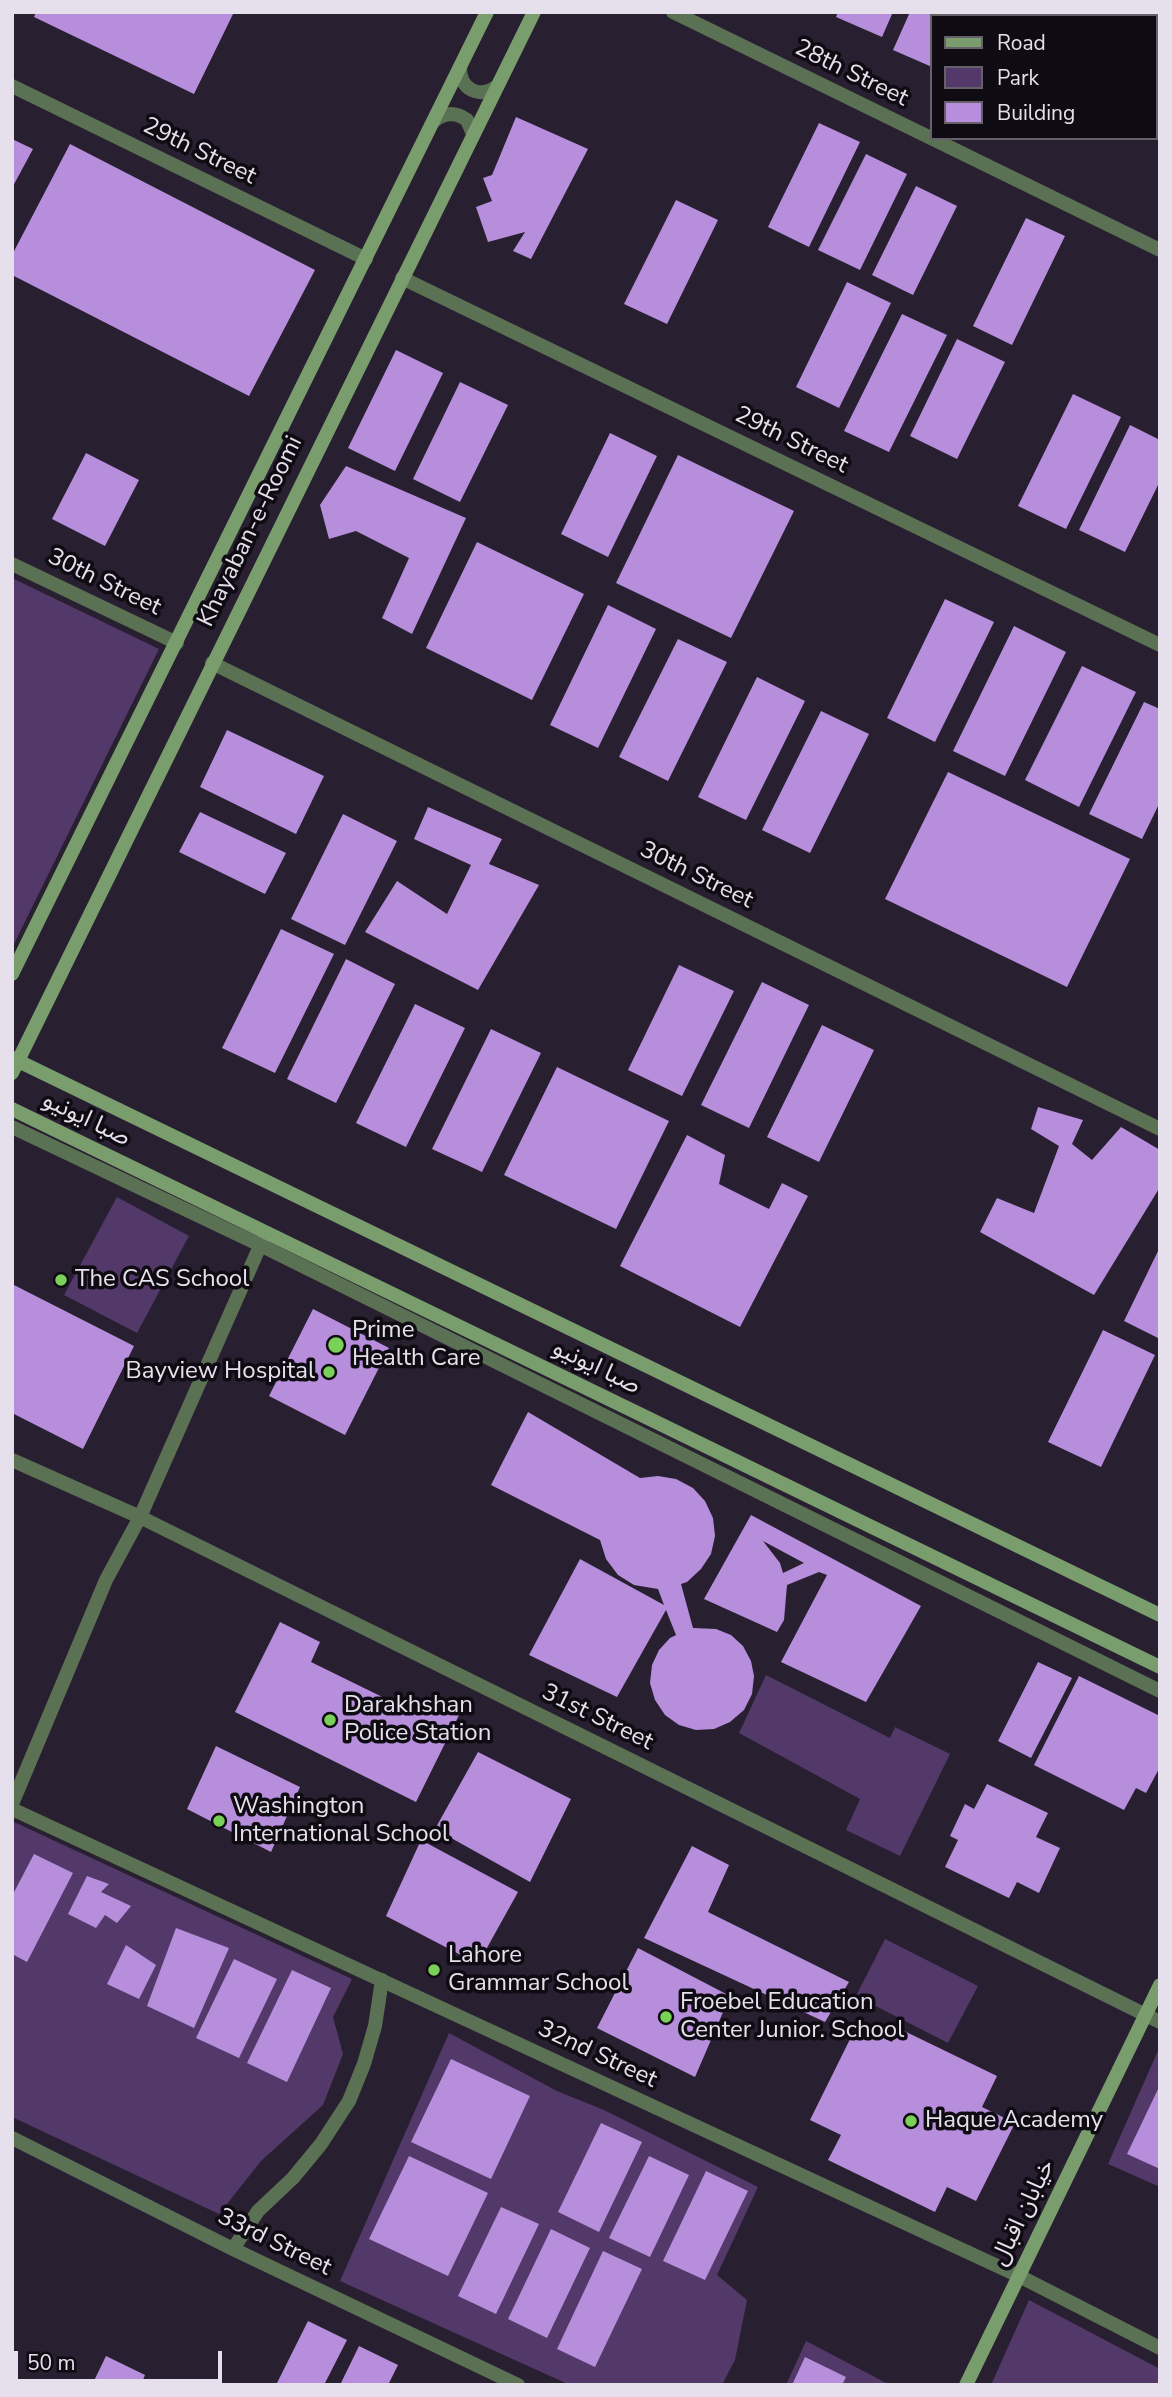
<!DOCTYPE html>
<meta charset="utf-8">
<style>
body{margin:0}
#map{position:relative;width:1172px;height:2397px;overflow:hidden;background:#281f31;font-family:"Nunito Sans",sans-serif}
canvas{display:block}
.frame{position:absolute;inset:0;border:14px solid #e6e0ed;pointer-events:none}
.legend{position:absolute;left:930px;top:14px;width:228px;height:126px;box-sizing:border-box;background:#0f0b13;border:2px solid #65606a;margin:0;padding:9px 12px;list-style:none;font-size:21px;color:#e6e0ed}
.legend li{display:flex;align-items:center;gap:14px;height:35px}
.legend b{width:35px;border:2px solid #65606a}
.scale{position:absolute;left:14px;top:2351px;width:208px;height:32px;box-sizing:border-box;border:4px solid #e6e0ed;border-top:0;padding-left:9px;font-size:21px;line-height:24px;white-space:nowrap;color:#e6e0ed;-webkit-text-stroke:5px #0f0b13;paint-order:stroke}
</style>
<div id="map">
<canvas width="1172" height="2397"></canvas>
<div class="frame"></div>
<ul class="legend">
<li><b style="height:9px;background:#799d6d"></b>Road</li>
<li><b style="height:19px;background:#523969"></b>Park</li>
<li><b style="height:19px;background:#b68edb"></b>Building</li>
</ul>
<div class="scale">50 m</div>
</div>
<script>
const context = document.querySelector('canvas').getContext('2d');
context.lineJoin = 'round';
function paint(path, color) {
  context.fillStyle = color;
  context.fill(path, 'evenodd');
}
function strokePath(path, color, width, dash) {
  context.strokeStyle = color;
  context.lineWidth = width;
  context.lineCap = dash ? 'butt' : 'round';
  context.setLineDash(dash || []);
  context.stroke(path);
}
function write(font, color, halo, rows, align = 'center') {
  context.font = font + ' "Nunito Sans","Noto Sans Arabic",sans-serif';
  context.lineWidth = 7;
  context.setLineDash([]);
  context.textBaseline = 'middle';
  context.strokeStyle = halo;
  context.fillStyle = color;
  for (const [text, x, y, turn = 0] of rows) {
    context.save();
    context.translate(x, y);
    context.rotate((+turn || 0) * Math.PI / 180);
    context.textAlign = isNaN(turn) ? turn : align;
    if (halo) context.strokeText(text, 0, 0);
    context.fillText(text, 0, 0);
    context.restore();
  }
}
const green = new Path2D(`
 M 12,578 L 159,649 L 12,948 Z
 M 117,1197 L 189,1236 L 137,1333 L 64,1295 Z
 M 766,1675 L 890,1738 L 895,1727 L 950,1754 L 900,1856 L 846,1830 L 860,1799 L 739,1733 Z
 M 12,1821 L 352,1979 L 333,2017 L 343,2054 L 323,2105 L 261,2161 L 219,2214 L 12,2117 Z
 M 885,1939 L 978,1986 L 948,2043 L 856,1996 Z
 M 449,2033 L 557,2091 L 604,2110 L 758,2187 L 717,2275 L 747,2300 L 735,2360 L 722,2385 L 570,2385 L 340,2281 Z
 M 1160,2046 L 1160,2187 L 1108,2164 Z
 M 1029,2300 L 1160,2369 L 1160,2385 L 991,2385 Z
 M 806,2341 L 890,2385 L 786,2385 Z`);
const building = new Path2D(`
 M 36,12 L 234,12 L 194,94 L 34,17 Z
 M 838,12 L 893,12 L 882,37 L 836,17 Z
 M 910,12 L 965,12 L 963,16 L 932,16 L 932,67 L 893,50 Z
 M 516,117 L 588,149 L 531,259 L 513,251 L 525,232 L 488,242 L 476,207 L 492,201 L 483,178 L 492,175 Z
 M 819,123 L 860,142 L 809,247 L 768,227 Z
 M 12,139 L 33,149 L 12,188 Z
 M 70,144 L 315,270 L 249,396 L 12,275 L 12,255 Z
 M 866,154 L 907,174 L 860,270 L 818,250 Z
 M 916,186 L 957,206 L 913,295 L 872,275 Z
 M 676,200 L 718,220 L 667,324 L 624,304 Z
 M 1026,218 L 1065,236 L 1012,345 L 973,326 Z
 M 847,282 L 891,303 L 839,408 L 796,387 Z
 M 902,314 L 947,335 L 889,452 L 844,431 Z
 M 957,339 L 1005,362 L 957,459 L 910,436 Z
 M 396,350 L 443,373 L 395,471 L 348,448 Z
 M 460,382 L 508,405 L 460,502 L 413,479 Z
 M 1073,394 L 1121,417 L 1066,529 L 1018,506 Z
 M 1130,425 L 1160,440 L 1160,481 L 1125,552 L 1079,530 Z
 M 610,433 L 657,456 L 608,557 L 561,534 Z
 M 86,453 L 139,480 L 105,546 L 52,519 Z
 M 678,455 L 794,511 L 731,638 L 616,583 Z
 M 346,466 L 466,518 L 412,634 L 382,618 L 409,558 L 356,531 L 329,539 L 320,505 Z
 M 477,542 L 584,594 L 532,700 L 426,648 Z
 M 945,599 L 994,622 L 935,742 L 887,718 Z
 M 608,605 L 656,629 L 598,748 L 550,725 Z
 M 1014,626 L 1066,652 L 1005,776 L 953,751 Z
 M 678,639 L 727,662 L 668,781 L 619,757 Z
 M 1082,666 L 1136,692 L 1079,807 L 1025,780 Z
 M 757,677 L 805,701 L 746,820 L 698,797 Z
 M 1144,702 L 1160,709 L 1160,802 L 1142,839 L 1089,814 Z
 M 821,711 L 869,734 L 810,853 L 762,830 Z
 M 227,730 L 324,776 L 296,834 L 200,787 Z
 M 948,772 L 1130,859 L 1067,987 L 885,899 Z
 M 428,807 L 502,839 L 489,864 L 539,885 L 478,990 L 365,932 L 397,881 L 447,914 L 471,865 L 414,839 Z
 M 200,812 L 286,853 L 265,894 L 179,852 Z
 M 343,814 L 397,841 L 345,945 L 291,919 Z
 M 281,929 L 334,954 L 275,1073 L 222,1048 Z
 M 346,959 L 395,984 L 336,1103 L 287,1079 Z
 M 679,965 L 734,991 L 682,1096 L 628,1070 Z
 M 762,982 L 809,1005 L 749,1128 L 701,1105 Z
 M 415,1004 L 465,1028 L 406,1147 L 356,1123 Z
 M 822,1025 L 874,1050 L 819,1162 L 767,1137 Z
 M 491,1029 L 541,1053 L 482,1172 L 432,1149 Z
 M 557,1067 L 669,1121 L 616,1229 L 504,1175 Z
 M 1038,1107 L 1083,1120 L 1072,1144 L 1092,1160 L 1121,1127 L 1160,1150 L 1160,1187 L 1094,1295 L 980,1232 L 997,1198 L 1034,1213 L 1059,1146 L 1031,1129 Z
 M 687,1135 L 725,1155 L 719,1184 L 769,1209 L 782,1183 L 808,1196 L 740,1327 L 620,1266 Z
 M 1160,1247 L 1160,1339 L 1124,1321 Z
 M 12,1284 L 134,1346 L 83,1449 L 12,1413 Z
 M 313,1309 L 389,1348 L 345,1435 L 269,1396 Z
 M 1103,1330 L 1155,1355 L 1101,1467 L 1048,1442 Z
 M 528,1412 L 640,1478 L 658,1476 L 676,1479 L 693,1488 L 705,1501 L 713,1518 L 715,1536 L 711,1554 L 701,1569 L 687,1582 L 681,1584 L 693,1628 L 716,1629 L 731,1635 L 743,1646 L 751,1661 L 754,1676 L 752,1694 L 744,1710 L 730,1722 L 714,1729 L 696,1730 L 679,1725 L 665,1715 L 655,1700 L 650,1683 L 652,1665 L 659,1650 L 670,1638 L 676,1635 L 666,1610 L 617,1697 L 529,1655 L 580,1559 L 664,1605 L 658,1589 L 634,1585 L 618,1575 L 606,1559 L 600,1540 L 491,1485 Z
 M 751,1515 L 921,1606 L 866,1702 L 781,1662 L 827,1575 L 819,1572 L 787,1585 L 784,1620 L 777,1632 L 704,1599 ZM 763,1541 L 804,1563 L 783,1573 L 780,1563 Z
 M 280,1622 L 320,1642 L 311,1662 L 417,1714 L 425,1698 L 459,1715 L 416,1802 L 235,1712 Z
 M 1038,1662 L 1072,1678 L 1031,1758 L 998,1741 Z
 M 1079,1676 L 1160,1716 L 1160,1767 L 1146,1793 L 1136,1788 L 1124,1810 L 1034,1765 Z
 M 216,1746 L 300,1787 L 271,1852 L 187,1809 Z
 M 478,1752 L 571,1799 L 530,1882 L 435,1829 Z
 M 987,1784 L 1048,1813 L 1036,1837 L 1060,1848 L 1039,1893 L 1017,1882 L 1009,1898 L 945,1867 L 958,1840 L 950,1836 L 965,1804 L 974,1809 Z
 M 421,1840 L 518,1892 L 478,1964 L 386,1916 Z
 M 692,1846 L 729,1865 L 708,1912 L 849,1982 L 825,2022 L 644,1938 Z
 M 34,1854 L 73,1873 L 27,1962 L 12,1954 L 12,1896 Z
 M 87,1876 L 109,1884 L 101,1892 L 131,1906 L 117,1923 L 105,1915 L 96,1928 L 68,1914 Z
 M 176,1928 L 229,1948 L 194,2028 L 147,2006 Z
 M 126,1945 L 156,1965 L 139,1999 L 107,1984 Z
 M 638,1948 L 730,1996 L 695,2077 L 597,2028 Z
 M 234,1959 L 277,1979 L 239,2058 L 196,2038 Z
 M 292,1970 L 331,1988 L 287,2082 L 247,2063 Z
 M 857,2025 L 892,2042 L 898,2028 L 997,2076 L 982,2107 L 1015,2123 L 976,2201 L 947,2187 L 935,2212 L 828,2160 L 841,2135 L 810,2120 Z
 M 451,2059 L 530,2096 L 491,2179 L 411,2142 Z
 M 1160,2085 L 1160,2169 L 1127,2154 Z
 M 601,2123 L 642,2142 L 599,2232 L 558,2212 Z
 M 409,2156 L 488,2193 L 448,2276 L 369,2239 Z
 M 649,2156 L 689,2175 L 650,2257 L 609,2238 Z
 M 706,2171 L 748,2191 L 705,2280 L 663,2261 Z
 M 501,2207 L 539,2224 L 496,2314 L 458,2296 Z
 M 551,2229 L 590,2248 L 547,2338 L 508,2319 Z
 M 603,2251 L 642,2269 L 595,2367 L 557,2349 Z
 M 308,2321 L 347,2340 L 324,2385 L 276,2385 Z
 M 359,2346 L 398,2365 L 388,2385 L 340,2385 Z
 M 106,2356 L 145,2375 L 141,2385 L 92,2385 Z
 M 805,2357 L 846,2377 L 842,2385 L 792,2385 Z`);
const lane = new Path2D(`
 M 12,1127 L 260,1245 L 1160,1691
 M 12,1804 L 106,1580 L 140,1517 L 264,1237`);
const street = new Path2D(`
 M 673,12 L 1160,250
 M 460,68 C 460,89 479,99 496,87
 M 12,86 L 366,259
 M 434,121 C 445,112 456,112 467,120 L 473,134
 M 402,278 L 1160,645
 M 12,564 L 177,643
 M 212,663 L 1160,1129
 M 12,1460 L 140,1517 L 1160,2022
 M 12,1809 L 1019,2276 L 1160,2348
 M 12,2138 L 233,2249 L 518,2385
 M 233,2249 L 258,2211 L 293,2178 L 321,2144 L 349,2101 L 364,2064 L 375,2026 L 382,1980`);
const secondary = new Path2D(`
 M 12,974 L 487,12
 M 12,1058 L 1160,1615
 M 12,1073 L 534,12
 M 12,1109 L 1160,1667
 M 966,2385 L 1160,1985`);
const markers = [
 [61,1280,7,"#79d158"],
 [336,1345,9,"#79d158"],
 [329,1372,7,"#79d158"],
 [330,1720,7,"#79d158"],
 [219,1821,7,"#79d158"],
 [434,1970,7,"#79d158"],
 [666,2017,7,"#79d158"],
 [911,2121,7,"#79d158"]
];
const streetNames = [
 ["28th Street",851,74,26],
 ["29th Street",199,152,26],
 ["29th Street",791,441,26],
 ["Khayaban-e-Roomi",251,532,-64],
 ["30th Street",104,583,26],
 ["30th Street",696,876,26],
 ["صبا ایونیو",86,1120,26],
 ["صبا ایونیو",596,1368,26],
 ["31st Street",597,1718,26],
 ["32nd Street",597,2055,25],
 ["خیابان اقبال",1024,2213,-64],
 ["33rd Street",274,2243,26]
];
const poiNames = [
 ["The CAS School",75,1280],
 ["Prime",352,1331],
 ["Health Care",352,1359],
 ["Bayview Hospital",315,1372,"right"],
 ["Darakhshan",344,1706],
 ["Police Station",344,1734],
 ["Washington",233,1807],
 ["International School",233,1835],
 ["Lahore",448,1956],
 ["Grammar School",448,1984],
 ["Froebel Education",680,2003],
 ["Center Junior. School",680,2031],
 ["Haque Academy",925,2121]
];
paint(green, '#523969');
paint(building, '#b68edb');
strokePath(lane, '#5b7153', 14);
strokePath(street, '#5b7153', 14);
strokePath(secondary, '#799d6d', 14);
for (const [x, y, r, color] of markers) {
  const dot = new Path2D();
  dot.arc(x, y, r, 0, 2 * Math.PI);
  context.fillStyle = color;
  context.fill(dot);
  strokePath(dot, '#0f0b13', 2.5);
}
write('24px', '#e6e0ed', '#0f0b13', streetNames);
write('24px', '#e6e0ed', '#0f0b13', poiNames, 'left');
</script>
